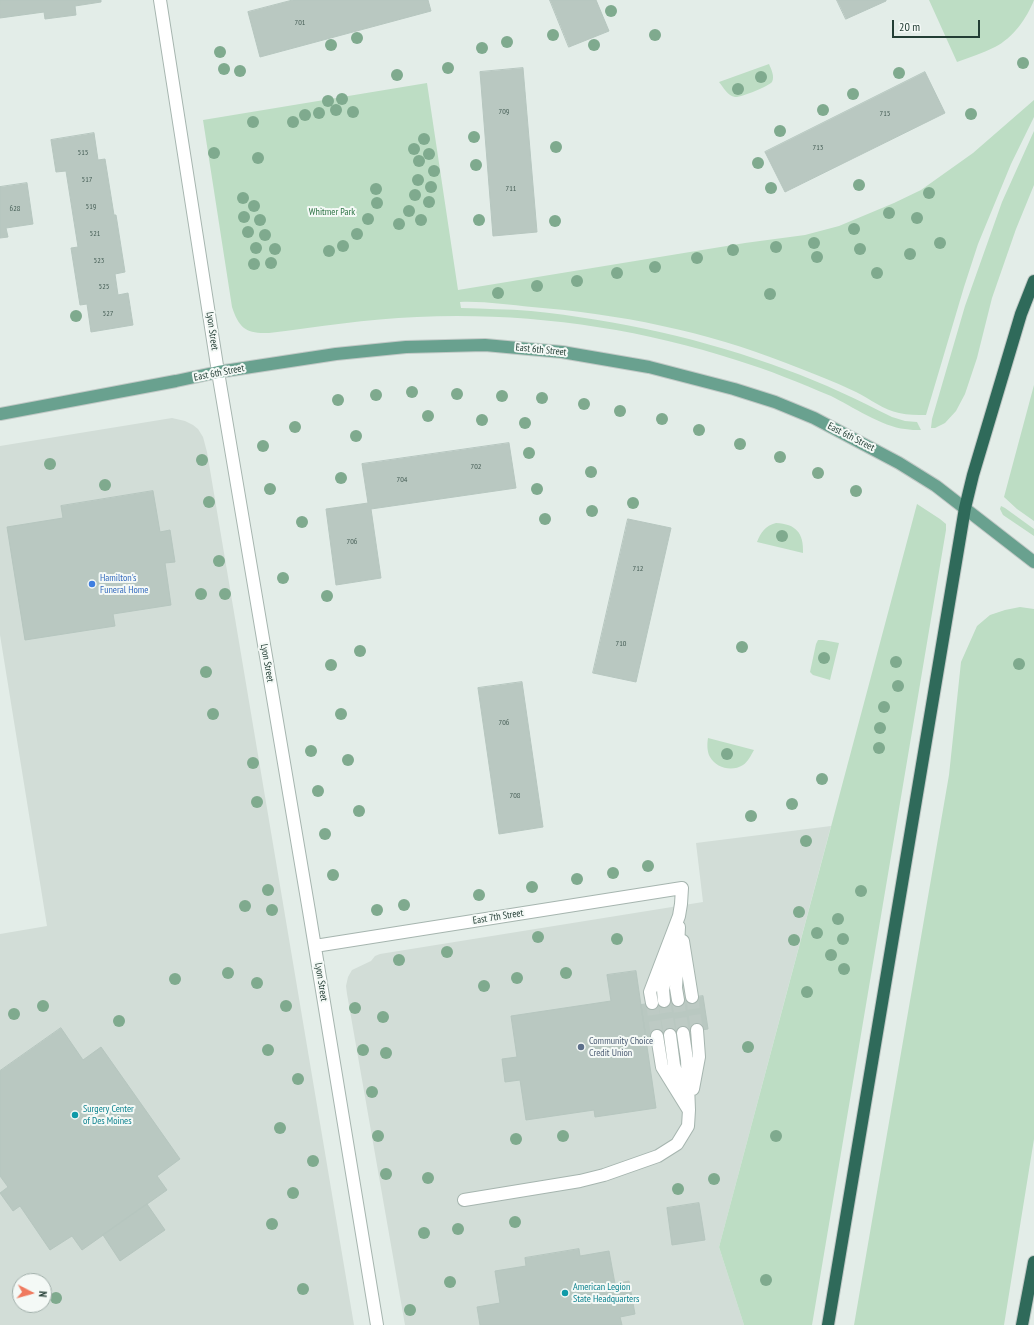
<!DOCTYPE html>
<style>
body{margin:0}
#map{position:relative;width:1034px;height:1325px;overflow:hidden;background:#e3ede8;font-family:"PT Sans Narrow",sans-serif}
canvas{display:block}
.north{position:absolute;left:12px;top:1273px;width:40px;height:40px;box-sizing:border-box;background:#f4f9f6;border:1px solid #a0aea9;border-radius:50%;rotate:96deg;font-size:11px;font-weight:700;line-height:16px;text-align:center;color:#233e35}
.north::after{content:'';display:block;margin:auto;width:14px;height:18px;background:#ef7a5f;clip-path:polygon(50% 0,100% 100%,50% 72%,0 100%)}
.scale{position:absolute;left:892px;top:20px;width:88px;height:18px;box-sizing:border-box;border:2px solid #233e35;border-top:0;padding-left:5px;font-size:12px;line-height:14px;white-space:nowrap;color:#233e35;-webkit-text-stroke:3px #f4f9f6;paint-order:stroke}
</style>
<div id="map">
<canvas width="1034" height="1325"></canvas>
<div class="north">N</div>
<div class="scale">20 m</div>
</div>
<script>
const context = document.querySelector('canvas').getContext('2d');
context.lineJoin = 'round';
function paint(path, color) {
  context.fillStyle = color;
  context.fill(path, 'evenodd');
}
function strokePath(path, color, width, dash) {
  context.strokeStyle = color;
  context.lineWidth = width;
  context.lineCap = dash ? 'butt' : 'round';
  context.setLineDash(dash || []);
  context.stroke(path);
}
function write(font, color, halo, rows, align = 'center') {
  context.font = font + ' "PT Sans Narrow",sans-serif';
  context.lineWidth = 4;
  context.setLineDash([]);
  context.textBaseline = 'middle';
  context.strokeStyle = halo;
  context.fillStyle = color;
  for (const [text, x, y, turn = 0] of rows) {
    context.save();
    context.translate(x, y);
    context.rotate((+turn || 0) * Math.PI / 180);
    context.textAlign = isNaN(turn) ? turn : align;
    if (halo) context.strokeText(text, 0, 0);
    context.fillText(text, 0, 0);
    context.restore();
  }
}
const built = new Path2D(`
 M 172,418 L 185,421 L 193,425 L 198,429 L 203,437 L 207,452 L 354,1325 L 0,1325 L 0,934 L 47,926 L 0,635 L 0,446 ZM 20,1281 L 44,1281 L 44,1305 L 20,1305 Z
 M 831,826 L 719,1247 L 744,1325 L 405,1325 L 347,994 L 346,986 L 348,977 L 352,970 L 371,961 L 375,956 L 380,954 L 703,902 L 696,843 Z`);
const green = new Path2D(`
 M 929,0 L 1034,0 C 1027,18 1013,38 995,47 C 983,53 970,57 957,62 Z
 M 769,64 C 771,69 775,76 772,82 C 769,86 740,98 735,97 C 728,96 723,87 719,82 Z
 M 427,83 L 458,290 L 745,243 L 805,235 L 839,226 L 894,203 L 921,190 L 973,153 L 1034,100 L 1034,117 L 1011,164 L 978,244 L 964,287 L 926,415 C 917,415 908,415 899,413 C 884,410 870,399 856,392 C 833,381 809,372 786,363 C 705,331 619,314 532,307 C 509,305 484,301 460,302 L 461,308 C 484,309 508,309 531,311 C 618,320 705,339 787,370 C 823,383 858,400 892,417 L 905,421 L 917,422 L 921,430 C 916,430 910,430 905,429 C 883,427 851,406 831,396 C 800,383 769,370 736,360 C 634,327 524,312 417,317 C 367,319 318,327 269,333 C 246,334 239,328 232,307 L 203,120 Z
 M 1034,131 L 1034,185 L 1016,229 L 992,298 L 977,358 L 965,394 L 956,411 L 945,423 L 935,428 L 931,428 L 932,419 L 965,306 L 1002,202 Z
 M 1034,385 L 1034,521 L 1017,509 L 1004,497 Z
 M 917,504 L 940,519 L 946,524 L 946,530 L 812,1325 L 744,1325 L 719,1247 Z
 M 1001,506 L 1005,508 L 1034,529 L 1034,536 L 1003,515 L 1000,509 Z
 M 776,523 C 796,524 804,533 803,553 L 757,542 C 761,532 765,526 776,523 Z
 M 1020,607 L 1034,609 L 1034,1139 L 1004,1325 L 854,1325 L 949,775 L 961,662 L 977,626 L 990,615 L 1005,610 Z
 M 818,640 L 823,640 L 839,643 L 830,680 L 813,675 L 810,672 L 816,644 Z
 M 708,738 L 754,750 C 751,755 748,762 743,765 C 732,772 716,768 710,757 C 707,752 707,744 708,738 Z`);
const building = new Path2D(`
 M 0,0 L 101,0 L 101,2 L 75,6 L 76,15 L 45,19 L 44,12 L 0,18 Z
 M 293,0 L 428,0 L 431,11 L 260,57 L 248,12 Z
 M 550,0 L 596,0 L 609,31 L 569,47 Z
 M 837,0 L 886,0 L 886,1 L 846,19 Z
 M 523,68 L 537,232 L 493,236 L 480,72 Z
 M 925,72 L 945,113 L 785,192 L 765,152 Z
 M 94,133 L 98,160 L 105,159 L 114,215 L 116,215 L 125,272 L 115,274 L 118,295 L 128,293 L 133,325 L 91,332 L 87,304 L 80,305 L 71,248 L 78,247 L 66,171 L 56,172 L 51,140 Z
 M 27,183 L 33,224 L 6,228 L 8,237 L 0,238 L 0,187 Z
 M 509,443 L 516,488 L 371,509 L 381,578 L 336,585 L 326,509 L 368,503 L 362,464 Z
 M 153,491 L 160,532 L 170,530 L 175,562 L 165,563 L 171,605 L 113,614 L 115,626 L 25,640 L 7,527 L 63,518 L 61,506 Z
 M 628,519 L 671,528 L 636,682 L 593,673 Z
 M 522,682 L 543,827 L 499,834 L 478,688 Z
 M 636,971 L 656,1108 L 595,1117 L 594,1110 L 526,1120 L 520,1080 L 505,1082 L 502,1059 L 517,1057 L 511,1016 L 611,1001 L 607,975 Z
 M 703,996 L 708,1029 L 646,1038 L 641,1005 Z
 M 61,1028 L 83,1060 L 101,1047 L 180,1159 L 157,1176 L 167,1190 L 82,1250 L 72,1236 L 50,1250 L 20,1206 L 13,1211 L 0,1193 L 8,1187 L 0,1176 L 0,1071 Z
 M 699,1203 L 705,1240 L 672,1245 L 667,1208 Z
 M 147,1204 L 165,1230 L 120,1261 L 103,1235 Z
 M 579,1249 L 580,1256 L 609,1251 L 615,1284 L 629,1281 L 635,1314 L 620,1317 L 622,1325 L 480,1325 L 477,1307 L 500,1303 L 495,1271 L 526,1266 L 525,1258 Z`);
const minorTunnel = new Path2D(`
 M 692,997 L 697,1030
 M 678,1000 L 683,1033
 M 664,1001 L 670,1035
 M 652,1003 L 657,1036`);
const minor = new Path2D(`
 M 160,0 L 218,372 L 309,911 L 377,1325
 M 683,941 L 692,997
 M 315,946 L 682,888 L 681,904 L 679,916 L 650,992 L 652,1003
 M 678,1000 L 676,988 L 679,927
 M 664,1001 L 663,990 L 670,956
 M 670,1035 L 674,1065 L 682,1090
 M 657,1036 L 662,1067 L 688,1109
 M 693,1089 L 699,1057 L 697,1030
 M 464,1200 L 580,1181 L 604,1175 L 658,1156 L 677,1144 L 688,1126 L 689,1110 L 687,1060 L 683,1033`);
const major = new Path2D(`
 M 0,414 L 176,381 L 218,372 L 336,354 L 406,347 L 485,345 L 562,352 L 649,367 L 734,389 L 775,402 L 814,418 L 899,463 L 936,486 L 1034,562`);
const highway = new Path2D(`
 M 828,1325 L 965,508 L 973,475 L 1021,314 L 1034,281
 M 1022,1325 L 1034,1262`);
const trees = [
 [611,11],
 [553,35],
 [655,35],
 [357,38],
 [507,42],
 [331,45],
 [594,45],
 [482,48],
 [220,52],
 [1023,63],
 [448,68],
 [224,69],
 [240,71],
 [899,73],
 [397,75],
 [761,77],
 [738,89],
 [853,94],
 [342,99],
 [328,101],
 [336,110],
 [823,110],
 [353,112],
 [319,113],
 [971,114],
 [305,115],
 [253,122],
 [293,122],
 [780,131],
 [474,137],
 [424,139],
 [556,147],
 [414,149],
 [214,153],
 [429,154],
 [258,158],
 [419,161],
 [758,163],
 [476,165],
 [434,171],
 [418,180],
 [859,185],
 [431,187],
 [771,188],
 [376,189],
 [929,193],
 [415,195],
 [243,198],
 [429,202],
 [377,203],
 [254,206],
 [409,211],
 [889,213],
 [244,217],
 [917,218],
 [368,219],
 [260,220],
 [421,220],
 [479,220],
 [555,221],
 [399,224],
 [854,229],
 [248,232],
 [357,234],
 [265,235],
 [814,243],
 [940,243],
 [343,246],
 [776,247],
 [256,248],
 [275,249],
 [860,249],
 [733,250],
 [329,251],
 [910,254],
 [817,257],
 [697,258],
 [271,263],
 [254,264],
 [655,267],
 [617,273],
 [877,273],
 [577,281],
 [537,286],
 [498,293],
 [770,294],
 [76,316],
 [412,392],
 [457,394],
 [376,395],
 [502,396],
 [542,398],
 [338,400],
 [584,404],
 [620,411],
 [428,416],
 [662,419],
 [482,420],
 [525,423],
 [295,427],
 [699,430],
 [356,436],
 [740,444],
 [263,446],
 [529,453],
 [780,457],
 [202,460],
 [50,464],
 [591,472],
 [818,473],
 [341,478],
 [105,485],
 [270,489],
 [537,489],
 [856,491],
 [209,502],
 [633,503],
 [592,511],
 [545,519],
 [302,522],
 [782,536],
 [219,561],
 [283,578],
 [201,594],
 [225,594],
 [327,596],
 [742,647],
 [360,651],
 [824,658],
 [896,662],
 [1019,664],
 [331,665],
 [206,672],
 [898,686],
 [884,707],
 [213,714],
 [341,714],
 [880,728],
 [879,748],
 [311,751],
 [727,754],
 [348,760],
 [253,763],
 [822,779],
 [318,791],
 [257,802],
 [792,804],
 [359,811],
 [751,816],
 [325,834],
 [806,841],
 [648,866],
 [613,873],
 [333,875],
 [577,879],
 [532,887],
 [268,890],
 [861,891],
 [479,895],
 [404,905],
 [245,906],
 [272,910],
 [377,910],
 [799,912],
 [838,919],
 [817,933],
 [538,937],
 [617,939],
 [843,939],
 [794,940],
 [447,952],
 [831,955],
 [399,960],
 [844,969],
 [228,973],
 [566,973],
 [517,978],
 [175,979],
 [257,983],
 [484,986],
 [807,992],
 [43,1006],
 [286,1006],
 [355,1008],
 [14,1014],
 [383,1017],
 [119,1021],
 [748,1047],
 [268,1050],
 [363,1050],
 [386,1053],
 [298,1079],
 [372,1092],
 [280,1128],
 [378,1136],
 [563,1136],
 [776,1136],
 [516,1139],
 [313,1161],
 [386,1174],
 [428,1178],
 [714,1179],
 [678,1189],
 [293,1193],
 [515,1222],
 [272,1224],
 [458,1229],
 [424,1233],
 [766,1280],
 [450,1282],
 [303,1289],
 [56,1298],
 [410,1310]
];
const markers = [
 [92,584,4,"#3f7fe0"],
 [581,1047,4,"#5c6f8a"],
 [75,1115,4,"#0f9aa8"],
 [565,1293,4,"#0f9aa8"]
];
const numberNames = [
 ["701",300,23],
 ["709",504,112],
 ["715",885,114],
 ["713",818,148],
 ["515",83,153],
 ["517",87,180],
 ["711",511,189],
 ["519",91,207],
 ["628",15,209],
 ["521",95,234],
 ["523",99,261],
 ["525",104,287],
 ["527",108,314],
 ["702",476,467],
 ["704",402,480],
 ["706",352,542],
 ["712",638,569],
 ["710",621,644],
 ["706",504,723],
 ["708",515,796]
];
const parkNames = [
 ["Whitmer Park",332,212]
];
const streetNames = [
 ["Lyon Street",212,331,82],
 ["East 6th Street",541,350,6],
 ["East 6th Street",219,373,-11],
 ["East 6th Street",851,437,27],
 ["Lyon Street",267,663,80],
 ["East 7th Street",498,917,-9],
 ["Lyon Street",321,982,81]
];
const shopNames = [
 ["Hamilton's",100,578],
 ["Funeral Home",100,590]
];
const serviceNames = [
 ["Community Choice",589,1041],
 ["Credit Union",589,1053]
];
const cultureNames = [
 ["Surgery Center",83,1109],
 ["of Des Moines",83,1121],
 ["American Legion",573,1287],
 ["State Headquarters",573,1299]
];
paint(built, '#d2ddd7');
paint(green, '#bdddc4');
paint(building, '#b9c8c1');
strokePath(building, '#b6c6bf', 1);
strokePath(minorTunnel, '#bdcac4', 12, [12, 6]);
strokePath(minor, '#a6b5af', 14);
strokePath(major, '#c1c9c6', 14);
strokePath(highway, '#c1c9c6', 14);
strokePath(minor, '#fff', 12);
strokePath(major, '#69a18f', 12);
strokePath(highway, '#2f6a5a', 12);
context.fillStyle = '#7faa8e';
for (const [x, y] of trees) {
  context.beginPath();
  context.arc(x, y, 6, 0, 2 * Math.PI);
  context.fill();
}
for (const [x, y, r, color] of markers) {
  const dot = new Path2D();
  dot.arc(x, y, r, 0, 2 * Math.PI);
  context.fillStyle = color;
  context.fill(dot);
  strokePath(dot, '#f4f9f6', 1.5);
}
write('8px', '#486058', null, numberNames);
write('10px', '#2e7445', '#f4f9f6', parkNames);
write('10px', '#233e35', '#f4f9f6', streetNames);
write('10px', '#366cbe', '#f4f9f6', shopNames, 'left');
write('10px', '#4e5e75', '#f4f9f6', serviceNames, 'left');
write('10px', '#0d838f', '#f4f9f6', cultureNames, 'left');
</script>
